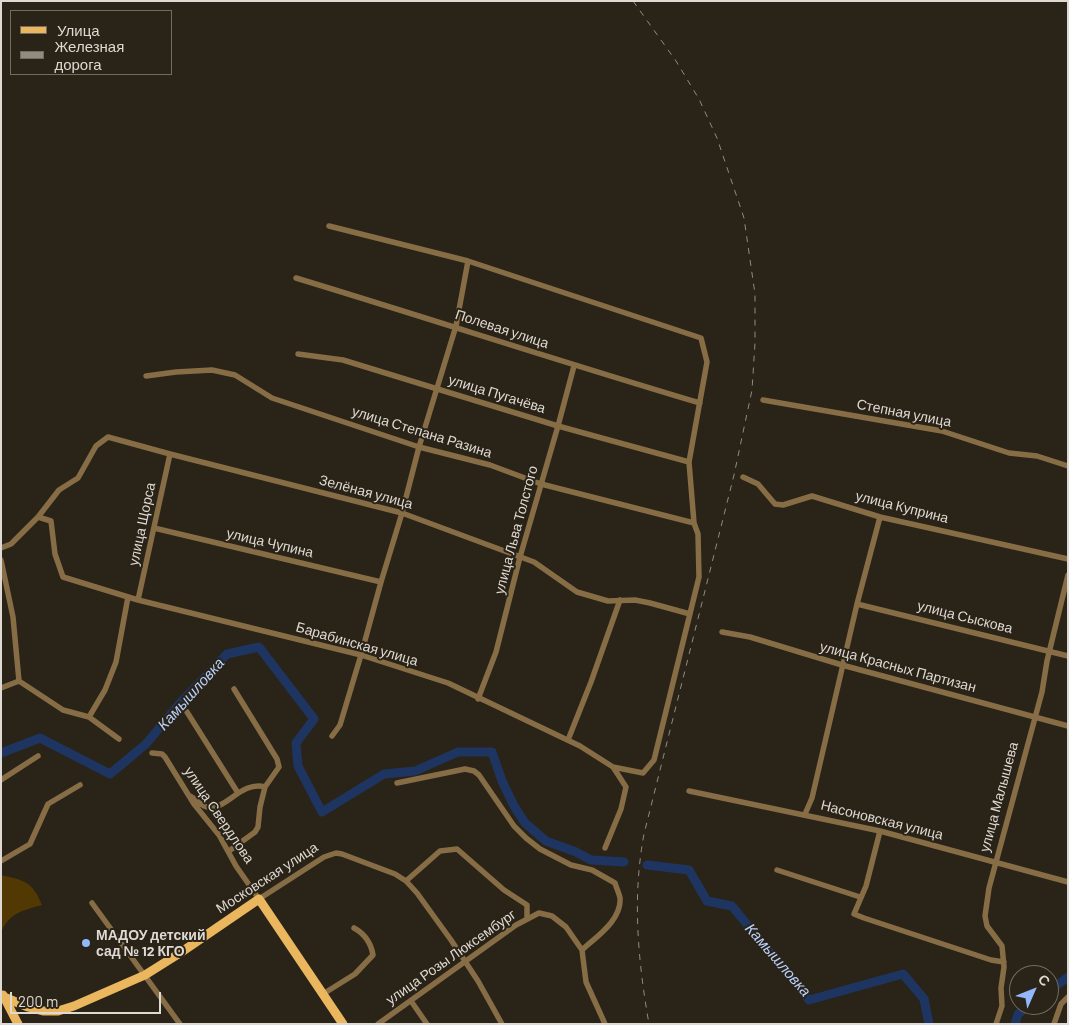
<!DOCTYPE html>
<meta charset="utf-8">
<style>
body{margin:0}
#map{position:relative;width:1069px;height:1025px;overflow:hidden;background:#2a2318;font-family:Barlow,sans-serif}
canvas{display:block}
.frame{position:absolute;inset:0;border:2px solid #ded9d2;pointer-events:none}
.legend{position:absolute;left:10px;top:10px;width:162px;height:65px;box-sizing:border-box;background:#2a2318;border:1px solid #726c62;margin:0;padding:6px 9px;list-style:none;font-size:15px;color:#ded9d2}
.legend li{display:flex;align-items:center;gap:10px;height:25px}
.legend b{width:25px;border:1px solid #726c62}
.north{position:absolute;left:1009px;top:965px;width:50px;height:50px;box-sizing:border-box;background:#2a2318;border:1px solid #726c62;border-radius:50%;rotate:46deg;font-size:14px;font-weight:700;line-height:20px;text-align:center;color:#ded9d2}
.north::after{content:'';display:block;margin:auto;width:18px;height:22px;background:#92b7fd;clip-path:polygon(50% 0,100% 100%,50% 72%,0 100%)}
.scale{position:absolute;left:10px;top:992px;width:151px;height:22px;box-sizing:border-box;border:2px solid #ded9d2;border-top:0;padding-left:6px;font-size:15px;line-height:18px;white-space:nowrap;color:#ded9d2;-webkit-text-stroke:4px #2a2318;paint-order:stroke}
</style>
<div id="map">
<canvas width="1069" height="1025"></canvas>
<div class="frame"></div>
<ul class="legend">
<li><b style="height:6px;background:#eab65e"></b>Улица</li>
<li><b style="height:6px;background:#918b82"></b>Железная дорога</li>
</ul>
<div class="north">С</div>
<div class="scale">200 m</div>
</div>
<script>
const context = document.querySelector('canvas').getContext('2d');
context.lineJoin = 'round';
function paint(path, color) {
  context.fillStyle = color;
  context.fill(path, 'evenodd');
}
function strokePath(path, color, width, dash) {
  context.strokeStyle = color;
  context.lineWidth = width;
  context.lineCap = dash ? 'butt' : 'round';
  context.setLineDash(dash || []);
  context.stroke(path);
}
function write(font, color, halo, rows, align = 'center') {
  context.font = font + ' Barlow,sans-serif';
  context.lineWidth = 4;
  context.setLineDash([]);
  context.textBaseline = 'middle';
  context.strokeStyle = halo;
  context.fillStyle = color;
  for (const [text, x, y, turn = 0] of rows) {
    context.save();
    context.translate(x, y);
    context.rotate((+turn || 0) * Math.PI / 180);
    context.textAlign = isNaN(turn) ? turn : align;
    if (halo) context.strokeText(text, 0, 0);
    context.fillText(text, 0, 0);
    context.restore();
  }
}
const green = new Path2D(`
 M 1,875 C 24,880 33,882 42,905 C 24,910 8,913 1,933 Z`);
const river = new Path2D(`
 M 1,753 L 40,738 L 110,774 L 146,744 L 180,703 L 227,654 L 259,647 L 314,719 L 296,743 L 298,766 L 322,812 L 384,774 L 415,771 L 458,752 L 492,752 L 502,781 L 514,806 L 525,823 L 546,841 L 576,852 L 591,860 L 624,862
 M 647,865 L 689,870 L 707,901 L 732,906 L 809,1000 L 903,974 L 924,999 L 929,1024
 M 1049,991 L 1068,977
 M 1015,1024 L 1018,1014 L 1030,1005`);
const street = new Path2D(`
 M 329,226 L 468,261 L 701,338 L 707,362 L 689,462 L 694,523 L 698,534 L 699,577 L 654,760 L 643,773 L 613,767
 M 296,278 C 431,319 565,363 700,403
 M 298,354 L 343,360 L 558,426 L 689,462
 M 146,376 L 176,372 L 212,370 L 235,375 L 272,398 L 419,447 L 490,465 L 541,484 L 694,523
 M 763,400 L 942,431 L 1009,453 L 1037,456 L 1068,466
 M 743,477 L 758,484 L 775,504 L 783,505 L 812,496 L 880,517 L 1068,559
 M 38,517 L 51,521 L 55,554 L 63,577 L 138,600 L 361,655 L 448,683 L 580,746 L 613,767 L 626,787 L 621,809 L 605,848
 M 154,528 L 381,582
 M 1,548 L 11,544 L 38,517 L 59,490 L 78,478 L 96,446 L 108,437 L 170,454 L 402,513 L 534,562 L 577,592 L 608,601 L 635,600 L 650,603 L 690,614
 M 1,560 L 13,617 L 19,681 L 1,688
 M 138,600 L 170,454
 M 857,604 L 1068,656
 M 722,632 L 750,637 L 842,665 L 1068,726
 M 19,681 L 63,710 L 89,717 L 119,739
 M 478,699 L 496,652 L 520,557 L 558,426 L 574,366
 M 187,712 L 238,793
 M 89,717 L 105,690 L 116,662 L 128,597
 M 332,736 L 340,725 L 361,655 L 381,582 L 402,513 L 419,447 L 456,326 L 468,261
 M 568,740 L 591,682 L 620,600
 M 152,753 L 162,754 L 165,757 L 194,804 L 219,835 L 236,866 L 259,899 L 324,857 L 336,853 L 342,854 L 395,874 L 406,881 L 417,893 L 451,940 L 478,981 L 502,1024
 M 1,780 L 38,756
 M 397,783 L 465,769 L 474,771 L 479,775 L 514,826 L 526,838 L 540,849 L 571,865 L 592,870 L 615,883 C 616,887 619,893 620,898 C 622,920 596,937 582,950
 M 689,791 L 880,831 L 1068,882
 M 190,796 C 196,799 201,806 207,807 C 225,812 241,780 265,787
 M 805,814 L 812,798 L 857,604 L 880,517
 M 880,831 L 866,886 L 854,914 L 864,918 L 991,960 L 1004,962
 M 229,851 L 255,832 L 258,827 L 260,807 L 265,787 L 279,767 L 277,759 L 234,689
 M 1,861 L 30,844 L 48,804 L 80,785
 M 777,870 L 860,897
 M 406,881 L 440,851 L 457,849 L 504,890 L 527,905 L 527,919
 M 92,903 L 180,1024
 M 323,994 L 355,974 L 373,955 C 371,943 365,934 354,928
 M 411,1001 L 427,1024
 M 378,1024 L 516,925 L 539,913 L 552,916 L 566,927 L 582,950 L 586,982 L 605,1024
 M 996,1024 L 1002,1006 L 1001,988 L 1004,967 L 1002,946 L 987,926 L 985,916 L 989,888 L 1042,692 L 1047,661 L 1068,575
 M 1054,1024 L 1061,1004 L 1068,997`);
const primary = new Path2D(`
 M 3,995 L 18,1024
 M 4,997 L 28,1007 L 43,1011 L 58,1011 L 74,1006 L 145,975 L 180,953 L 259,899 L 343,1024`);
const rail = new Path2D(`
 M 633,1 L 676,61 L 699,99 L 717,138 L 744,218 L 755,294 L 755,343 L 752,390 L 734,475 L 644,834 C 632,898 638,961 649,1024`);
const markers = [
 [86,943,5,"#92b7fd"]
];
const streetNames = [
 ["Полевая улица",502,329,18],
 ["улица Пугачёва",497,394,17],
 ["Степная улица",904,413,11],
 ["улица Степана Разина",422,432,17],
 ["Зелёная улица",366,492,15],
 ["улица Куприна",902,507,14],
 ["улица Щорса",142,524,-78],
 ["улица Льва Толстого",516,530,-75],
 ["улица Чупина",270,543,13],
 ["улица Сыскова",965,617,14],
 ["Барабинская улица",357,644,16],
 ["улица Красных Партизан",898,667,15],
 ["улица Малышева",999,797,-75],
 ["улица Свердлова",219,815,56],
 ["Насоновская улица",882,820,14],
 ["Московская улица",267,878,-33],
 ["улица Розы Люксембург",451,957,-35]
];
const poiNames = [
 ["МАДОУ детский",96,935],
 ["сад № 12 КГО",96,951]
];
const waterNames = [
 ["Камышловка",191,694,-48],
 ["Камышловка",778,960,49]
];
paint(green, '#523803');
strokePath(river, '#1f3561', 9);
strokePath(street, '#866d45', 5.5);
strokePath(primary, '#eab65e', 9);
strokePath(rail, '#918b82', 1, [6, 6]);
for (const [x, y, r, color] of markers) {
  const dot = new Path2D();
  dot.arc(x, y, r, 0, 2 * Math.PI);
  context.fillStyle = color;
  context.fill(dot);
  strokePath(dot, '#2a2318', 2);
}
write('14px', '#ded9d2', '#2a2318', streetNames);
write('bold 14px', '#ded9d2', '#2a2318', poiNames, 'left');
write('italic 15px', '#b8d0fc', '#2a2318', waterNames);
</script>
